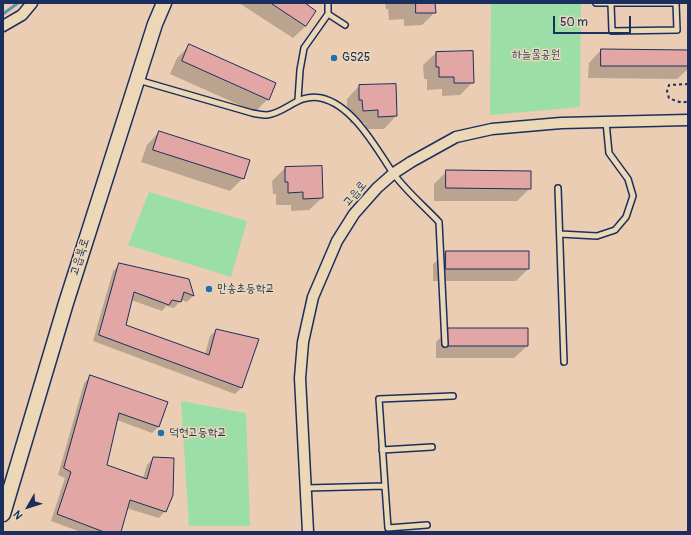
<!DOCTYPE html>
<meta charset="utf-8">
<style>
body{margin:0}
#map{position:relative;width:691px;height:535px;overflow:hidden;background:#eacdb3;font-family:Pangolin,sans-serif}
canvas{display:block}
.frame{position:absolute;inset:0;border:4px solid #1b2f5e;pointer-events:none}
.north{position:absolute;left:8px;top:487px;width:40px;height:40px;-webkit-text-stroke:3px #ecd7b6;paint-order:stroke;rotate:231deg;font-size:11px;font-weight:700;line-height:16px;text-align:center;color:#1b2f5e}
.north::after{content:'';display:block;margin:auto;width:14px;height:18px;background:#1b2f5e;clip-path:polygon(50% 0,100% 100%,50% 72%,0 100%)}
.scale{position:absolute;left:553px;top:16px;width:78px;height:18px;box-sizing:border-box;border:2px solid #1b2f5e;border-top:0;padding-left:5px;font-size:12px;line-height:14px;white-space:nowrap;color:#1b2f5e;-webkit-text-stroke:3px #ecd7b6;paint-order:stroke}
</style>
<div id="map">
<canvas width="691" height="535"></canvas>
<div class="frame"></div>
<div class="north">N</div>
<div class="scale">50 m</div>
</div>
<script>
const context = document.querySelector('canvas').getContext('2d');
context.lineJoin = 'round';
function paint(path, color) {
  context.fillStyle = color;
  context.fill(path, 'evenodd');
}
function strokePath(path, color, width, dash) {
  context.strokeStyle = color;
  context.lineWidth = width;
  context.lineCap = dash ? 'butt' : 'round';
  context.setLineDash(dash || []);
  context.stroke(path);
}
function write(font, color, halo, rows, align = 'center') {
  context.font = font + ' Pangolin,"Poor Story",sans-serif';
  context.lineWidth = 3;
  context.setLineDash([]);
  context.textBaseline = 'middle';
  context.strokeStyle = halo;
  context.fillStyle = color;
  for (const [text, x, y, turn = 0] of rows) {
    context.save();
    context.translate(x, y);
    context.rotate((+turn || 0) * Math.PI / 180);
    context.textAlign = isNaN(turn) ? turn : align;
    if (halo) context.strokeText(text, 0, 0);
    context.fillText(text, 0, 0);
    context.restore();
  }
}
const green = new Path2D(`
 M 491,3 L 581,3 L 580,107 L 490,115 Z
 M 149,192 L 247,221 L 231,277 L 128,245 Z
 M 181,401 L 246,413 L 250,526 L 189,526 Z`);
const shadow = new Path2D(`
 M 239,3 L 303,3 L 306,26 L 293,38 Z
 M 385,3 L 434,3 L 435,12 L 422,25 L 404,26 L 404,19 L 389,20 L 388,9 L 386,9 Z
 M 190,45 L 268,99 L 255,112 L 170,74 L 177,58 Z
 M 601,50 L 688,51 L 688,69 L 677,79 L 588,78 L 589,63 Z
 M 436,53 L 473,82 L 460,95 L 442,96 L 442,89 L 427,90 L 427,79 L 424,79 L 423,65 Z
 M 359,86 L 396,116 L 384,129 L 365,129 L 365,123 L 350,123 L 350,113 L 347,113 L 347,99 Z
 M 159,132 L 243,178 L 230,191 L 141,162 L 147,145 Z
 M 285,168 L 322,198 L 309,210 L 291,211 L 291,205 L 276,205 L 276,194 L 273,194 L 272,181 Z
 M 447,171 L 530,188 L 517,201 L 434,201 L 434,184 Z
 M 446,252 L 528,252 L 528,269 L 516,281 L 433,281 L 433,264 Z
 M 119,265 L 188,280 L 193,296 L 187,302 L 181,300 L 174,308 L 166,306 L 162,311 L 131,300 L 125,326 L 205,354 L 210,336 L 217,330 L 257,339 L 241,388 L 235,394 L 93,341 L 113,271 Z
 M 449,329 L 527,346 L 514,358 L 436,358 L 436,342 Z
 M 91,376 L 166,403 L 158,427 L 152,433 L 117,420 L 105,466 L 143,478 L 147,465 L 153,458 L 165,511 L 159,518 L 126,508 L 120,532 L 81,532 L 51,521 L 65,478 L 58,475 L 84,383 Z`);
const stream = new Path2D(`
 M 3,14 L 18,3`);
const building = new Path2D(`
 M 271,3 L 305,3 L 316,11 L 306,26 Z
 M 416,3 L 435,3 L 436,13 L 416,13 Z
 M 189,44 L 276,83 L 269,100 L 182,61 Z
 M 601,49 L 688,50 L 688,66 L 601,66 Z
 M 473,51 L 474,83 L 454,83 L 454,77 L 439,77 L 439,67 L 436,67 L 436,52 Z
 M 396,84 L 397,116 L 378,117 L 378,110 L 363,111 L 362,100 L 359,100 L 359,85 Z
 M 159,131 L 250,160 L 244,179 L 153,150 Z
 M 322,166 L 323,198 L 303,199 L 303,192 L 288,193 L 288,182 L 285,182 L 285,167 Z
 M 446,170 L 531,171 L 531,189 L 446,188 Z
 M 446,251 L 529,251 L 529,269 L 446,269 Z
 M 119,263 L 189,279 L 194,296 L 184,292 L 181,302 L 172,300 L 169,305 L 134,292 L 126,325 L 209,355 L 216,329 L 259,339 L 242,388 L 99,335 Z
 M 448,328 L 528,328 L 528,346 L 448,346 Z
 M 90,375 L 168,402 L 159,427 L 119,413 L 107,465 L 147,479 L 153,457 L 174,458 L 173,495 L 166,512 L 130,500 L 121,532 L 104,532 L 57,514 L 71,472 L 64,468 Z`);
const path = new Path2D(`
 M 688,84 L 669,85 L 667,91 L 669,98 C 675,101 683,104 688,101`);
const lane = new Path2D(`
 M 328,3 L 328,14
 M 596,3 L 676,3 L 677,30 L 612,31 L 611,4
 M 138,80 L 252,113 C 257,114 263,115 267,115 C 286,113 298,93 321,98 C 353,105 376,148 393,173 C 406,191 424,206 439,222 L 445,344
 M 298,100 L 300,70 L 304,48 L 328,14 L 345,25
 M 558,188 L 564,362
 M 560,234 L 597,236 L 615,230 L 626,217 L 633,196 L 628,179 L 609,153 L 606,122
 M 382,450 L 432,447
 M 385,486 L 388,528 L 427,525
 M 306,488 L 385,486 L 379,399 L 453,396`);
const street = new Path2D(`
 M 3,26 L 22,15 L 32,3
 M 308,532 L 300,378 L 303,342 L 313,297 L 337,241 L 354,214 L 377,188 L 394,173 L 411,162 L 456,137 L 492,129 L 561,123 L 688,120`);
const secondary = new Path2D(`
 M 3,514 L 66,303 L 155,24 L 164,3`);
const markers = [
 [334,58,4,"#1f6fb2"],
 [209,289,4,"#1f6fb2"],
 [161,433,4,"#1f6fb2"]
];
const parkNames = [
 ["하늘물공원",536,55]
];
const poiNames = [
 ["GS25",342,58],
 ["만송초등학교",217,289],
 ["덕현고등학교",169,433]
];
const streetNames = [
 ["고읍로",355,194,-50],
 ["고읍북로",80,257,-72]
];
paint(green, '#9cdea8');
paint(shadow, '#0003');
strokePath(stream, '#5e96ac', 3);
paint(building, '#e2a7a5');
strokePath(building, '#1b2f5e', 1);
strokePath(lane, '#1b2f5e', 8);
strokePath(street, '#1b2f5e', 13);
strokePath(secondary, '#1b2f5e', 17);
strokePath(path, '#1b2f5e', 2, [3, 3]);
strokePath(lane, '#ecd7b6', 5);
strokePath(street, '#ecd7b6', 10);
strokePath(secondary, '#ecd7b6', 14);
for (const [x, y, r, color] of markers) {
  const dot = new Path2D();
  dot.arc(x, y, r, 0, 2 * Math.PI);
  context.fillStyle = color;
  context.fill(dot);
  strokePath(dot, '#ecd7b6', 1.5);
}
write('12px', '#2e4969', '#ecd7b6', parkNames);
write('12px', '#1b2f5e', '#ecd7b6', poiNames, 'left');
write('12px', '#1b2f5e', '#ecd7b6', streetNames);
</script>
